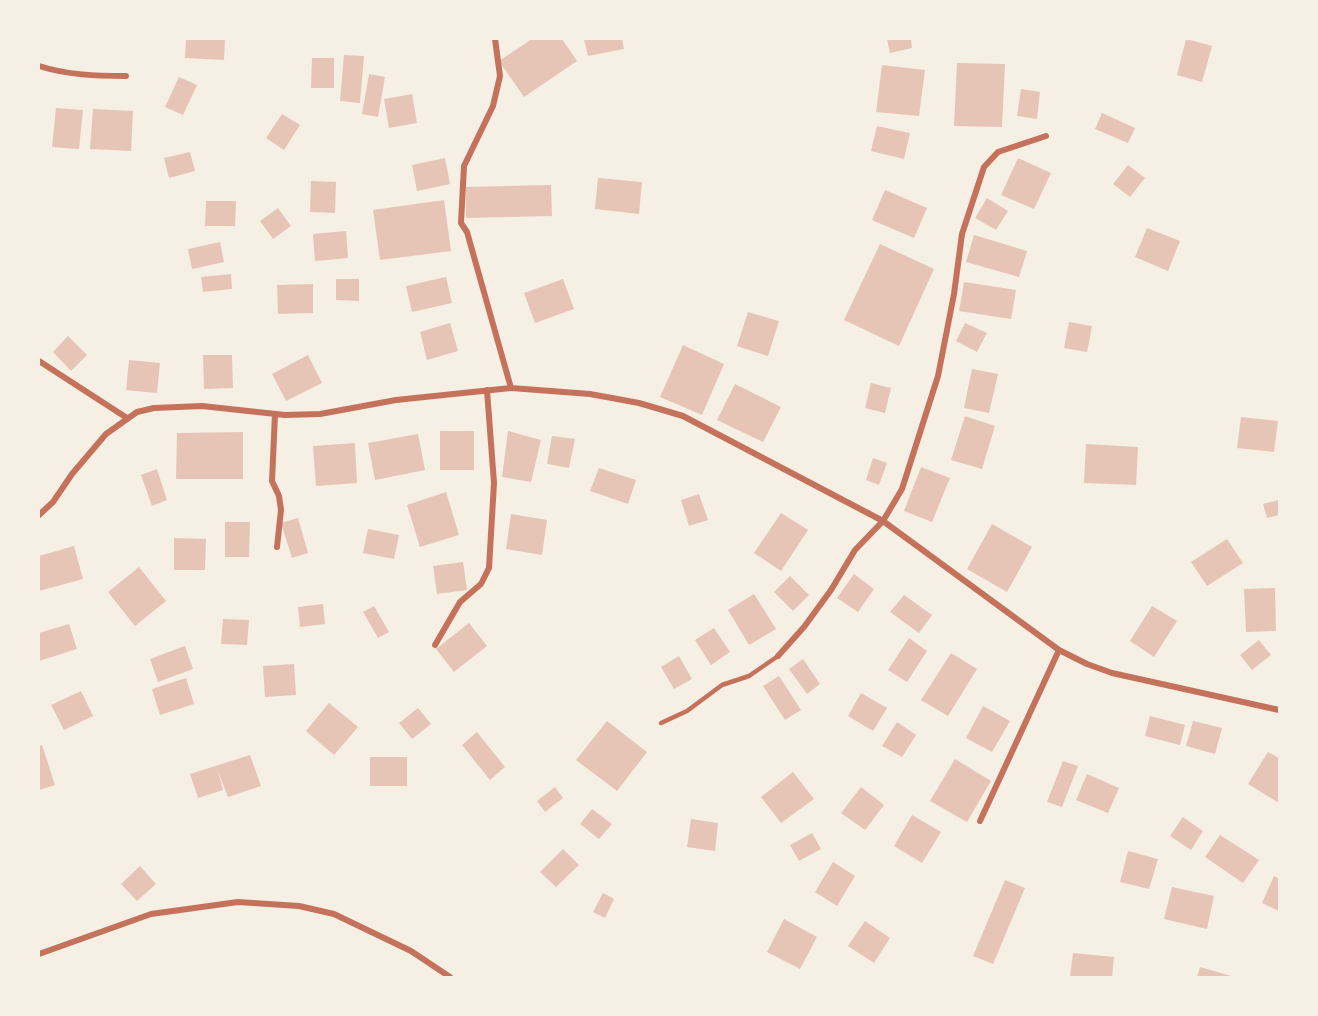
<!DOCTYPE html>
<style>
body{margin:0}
#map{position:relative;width:1318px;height:1016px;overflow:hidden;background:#f6efe4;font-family:"DejaVu Sans",sans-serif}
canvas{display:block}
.frame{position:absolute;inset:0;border:40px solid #f6efe4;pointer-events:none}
</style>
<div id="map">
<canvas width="1318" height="1016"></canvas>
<div class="frame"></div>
</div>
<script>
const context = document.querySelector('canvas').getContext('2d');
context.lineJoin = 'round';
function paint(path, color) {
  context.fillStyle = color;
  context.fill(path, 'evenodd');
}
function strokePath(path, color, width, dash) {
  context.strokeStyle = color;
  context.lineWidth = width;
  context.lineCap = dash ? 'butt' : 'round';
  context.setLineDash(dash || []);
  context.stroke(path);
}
const building = new Path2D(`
 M 186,39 L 225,39 L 224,60 L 185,58 Z
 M 532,39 L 562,39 L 577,61 L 524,97 L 499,61 Z
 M 584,39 L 622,39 L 624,49 L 588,56 Z
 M 887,39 L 911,39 L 912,48 L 890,53 Z
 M 1186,39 L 1212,46 L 1202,82 L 1177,75 Z
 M 344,55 L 364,56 L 360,103 L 340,101 Z
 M 312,58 L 334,58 L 334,88 L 311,88 Z
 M 957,63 L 1005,64 L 1002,127 L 954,126 Z
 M 882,65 L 925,70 L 919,116 L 876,112 Z
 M 369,74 L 385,77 L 378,117 L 362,114 Z
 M 179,77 L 197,85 L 183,115 L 165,107 Z
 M 1021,89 L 1040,92 L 1037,119 L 1017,116 Z
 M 412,94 L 417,123 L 389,128 L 384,99 Z
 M 56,108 L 83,110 L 79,149 L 52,147 Z
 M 93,109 L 133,111 L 131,151 L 90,149 Z
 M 1102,113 L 1135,128 L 1128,143 L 1095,129 Z
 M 282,114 L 300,125 L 284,150 L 266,138 Z
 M 877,126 L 910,133 L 904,159 L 871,151 Z
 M 190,152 L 195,171 L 169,178 L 164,158 Z
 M 445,158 L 450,184 L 417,191 L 412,165 Z
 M 1018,158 L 1051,173 L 1034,209 L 1001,195 Z
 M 1128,165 L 1145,178 L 1130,197 L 1113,184 Z
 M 598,178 L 642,182 L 639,214 L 595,209 Z
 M 311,181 L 336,182 L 335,213 L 310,212 Z
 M 551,185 L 552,216 L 466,218 L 466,187 Z
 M 885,190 L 927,208 L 914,238 L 872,220 Z
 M 987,198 L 1008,211 L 996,230 L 975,218 Z
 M 444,200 L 451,251 L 380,260 L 373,210 Z
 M 206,201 L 236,201 L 235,226 L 205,226 Z
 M 278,208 L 291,226 L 273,239 L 260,221 Z
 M 1147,228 L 1180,241 L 1168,271 L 1135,257 Z
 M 346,231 L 348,258 L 315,261 L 313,234 Z
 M 974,235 L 1027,251 L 1019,277 L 966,262 Z
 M 220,242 L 224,262 L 192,269 L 188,249 Z
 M 880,244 L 934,269 L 899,346 L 844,320 Z
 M 231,274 L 232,289 L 203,292 L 201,277 Z
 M 446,277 L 452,303 L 412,312 L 406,286 Z
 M 336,279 L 359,279 L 359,301 L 336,300 Z
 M 563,279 L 574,309 L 535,323 L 524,293 Z
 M 964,282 L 1016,290 L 1011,319 L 959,311 Z
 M 313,284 L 313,313 L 278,314 L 277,285 Z
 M 748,312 L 779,321 L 768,356 L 737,346 Z
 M 1069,322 L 1092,326 L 1087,352 L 1064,348 Z
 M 450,323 L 458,351 L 427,360 L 420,332 Z
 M 965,323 L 987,333 L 977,352 L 956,341 Z
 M 68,336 L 87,355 L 71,371 L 53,352 Z
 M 683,345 L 724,364 L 702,415 L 660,397 Z
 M 203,355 L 232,355 L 233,388 L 204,389 Z
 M 308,355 L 322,383 L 286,401 L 272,374 Z
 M 129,360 L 160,363 L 157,393 L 126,390 Z
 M 972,369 L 998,374 L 989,413 L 964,408 Z
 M 871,383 L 891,388 L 885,413 L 865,408 Z
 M 735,384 L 781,407 L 763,442 L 717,420 Z
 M 965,416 L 995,426 L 982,469 L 951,460 Z
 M 1241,417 L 1278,421 L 1274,452 L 1237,448 Z
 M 440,431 L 474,431 L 474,470 L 440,470 Z
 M 508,431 L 541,440 L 531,482 L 502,477 Z
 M 243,432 L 243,479 L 176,479 L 177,433 Z
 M 418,434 L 425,470 L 375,480 L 368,443 Z
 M 552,436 L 575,439 L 569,468 L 547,464 Z
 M 355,443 L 357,483 L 316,486 L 313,446 Z
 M 1086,444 L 1138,447 L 1136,485 L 1084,483 Z
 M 873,458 L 887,463 L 879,485 L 866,480 Z
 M 921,467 L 950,478 L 932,522 L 904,511 Z
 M 599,468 L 636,480 L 628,504 L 590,491 Z
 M 157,469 L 167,500 L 152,506 L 141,475 Z
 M 446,492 L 459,535 L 420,547 L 407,505 Z
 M 699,494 L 708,520 L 689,526 L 681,500 Z
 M 1279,500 L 1279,515 L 1267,518 L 1263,504 Z
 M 781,513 L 808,530 L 781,571 L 754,553 Z
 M 511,514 L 547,520 L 542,555 L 506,549 Z
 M 298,518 L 308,553 L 292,558 L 281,523 Z
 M 225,522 L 250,522 L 249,557 L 225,557 Z
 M 992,524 L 1032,547 L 1007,592 L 967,569 Z
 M 368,529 L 399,535 L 394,559 L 363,553 Z
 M 174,538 L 206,539 L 205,570 L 174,570 Z
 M 1227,539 L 1243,563 L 1207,586 L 1191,562 Z
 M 74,546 L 83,579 L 39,591 L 39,556 Z
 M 463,562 L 467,590 L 437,594 L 433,566 Z
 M 139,567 L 166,601 L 135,626 L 108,592 Z
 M 854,574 L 874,589 L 858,612 L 837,598 Z
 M 790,576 L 809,595 L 793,611 L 774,592 Z
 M 1275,588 L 1276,631 L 1246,632 L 1244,589 Z
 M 754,594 L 776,629 L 749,645 L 728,610 Z
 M 904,595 L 932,615 L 919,633 L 890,612 Z
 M 323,604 L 325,624 L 300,627 L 298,607 Z
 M 374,606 L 389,632 L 378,638 L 363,612 Z
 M 1152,606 L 1177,621 L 1154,657 L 1130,641 Z
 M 223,619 L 249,620 L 247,645 L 221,644 Z
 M 469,623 L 487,646 L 454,672 L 436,649 Z
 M 69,624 L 77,649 L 39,661 L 39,633 Z
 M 714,628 L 730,652 L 711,665 L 695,640 Z
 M 909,638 L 927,651 L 907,682 L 888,670 Z
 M 1259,640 L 1271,655 L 1252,670 L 1240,655 Z
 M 185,646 L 193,669 L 158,682 L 150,659 Z
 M 951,653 L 977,669 L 948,716 L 921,700 Z
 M 679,656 L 692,679 L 674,689 L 661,667 Z
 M 803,659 L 820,684 L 807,694 L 789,669 Z
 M 294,664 L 296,695 L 265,697 L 263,666 Z
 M 779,676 L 801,710 L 785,720 L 763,686 Z
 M 186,678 L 194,704 L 160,715 L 152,689 Z
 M 81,691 L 93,716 L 64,730 L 51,705 Z
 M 861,693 L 887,708 L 873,731 L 848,716 Z
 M 329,703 L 358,727 L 334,755 L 306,731 Z
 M 983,706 L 1010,721 L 992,752 L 966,738 Z
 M 418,708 L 431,724 L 412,739 L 399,723 Z
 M 1150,716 L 1185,725 L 1180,745 L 1145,736 Z
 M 607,721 L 647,752 L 617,791 L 576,760 Z
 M 1193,721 L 1222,728 L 1215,754 L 1186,746 Z
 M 897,722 L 916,735 L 902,757 L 882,746 Z
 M 477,732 L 505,767 L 490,780 L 462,745 Z
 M 42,745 L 55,785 L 39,790 L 39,746 Z
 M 1268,752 L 1279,758 L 1279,803 L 1248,784 Z
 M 250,755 L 261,786 L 228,797 L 218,771 L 223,790 L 198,798 L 190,774 Z
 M 370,757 L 407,757 L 407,786 L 370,786 Z
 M 955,759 L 991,781 L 967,822 L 930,801 Z
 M 1063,761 L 1078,766 L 1062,807 L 1047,802 Z
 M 793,772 L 814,799 L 781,823 L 761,797 Z
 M 1087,774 L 1119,788 L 1108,813 L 1076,800 Z
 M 555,787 L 563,798 L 545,812 L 537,801 Z
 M 861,787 L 884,805 L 865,830 L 841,813 Z
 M 592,809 L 612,824 L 599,839 L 580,824 Z
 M 912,815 L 941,832 L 922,863 L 894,846 Z
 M 1183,817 L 1203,831 L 1191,850 L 1170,836 Z
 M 691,819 L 718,823 L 715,851 L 687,847 Z
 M 812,833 L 821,849 L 799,861 L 790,845 Z
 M 1220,835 L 1259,860 L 1243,883 L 1205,857 Z
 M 563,849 L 579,865 L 556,887 L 540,872 Z
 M 1128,851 L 1158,859 L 1149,889 L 1120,882 Z
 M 833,862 L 855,876 L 837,906 L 815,892 Z
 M 140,866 L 156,884 L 137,901 L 121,884 Z
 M 1274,876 L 1279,879 L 1279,911 L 1262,903 Z
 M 1005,880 L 1025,888 L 993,964 L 973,956 Z
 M 1172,887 L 1214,896 L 1207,929 L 1164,919 Z
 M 603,893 L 614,899 L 605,918 L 593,912 Z
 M 784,919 L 817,937 L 800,969 L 767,952 Z
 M 865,921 L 890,938 L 874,963 L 848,946 Z
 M 1073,953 L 1114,957 L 1112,977 L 1070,977 Z
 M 1200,967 L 1231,976 L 1231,977 L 1197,977 Z`);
const service = new Path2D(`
 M 661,723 L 687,711 L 722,685 L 749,676 L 778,656`);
const minor = new Path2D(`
 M 495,39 L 500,76 L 493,106 L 464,166 L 461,223 L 467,232 L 511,388
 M 39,66 C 67,75 97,76 126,76
 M 39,361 L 127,418
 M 275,414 L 272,481 L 279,496 L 281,510 L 277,547
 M 39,515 L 53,502 L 72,474 L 106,434 L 137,412 L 154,408 L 202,406 L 285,415 L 320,414 L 396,400 L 511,388 L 590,394 L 639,403 L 683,416 L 883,521 L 1059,650 L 1087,664 L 1112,673 L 1279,710
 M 435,645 L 460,602 L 481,584 L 489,568 L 494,483 L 487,390
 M 778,656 L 804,627 L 831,590 L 855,550 L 883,521 L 902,489 L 938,376 L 954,294 L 962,234 L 984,167 L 998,152 L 1046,136
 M 980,821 L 1059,650
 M 39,954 L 151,914 L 238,902 L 299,906 L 334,914 L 411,951 L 450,977`);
paint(building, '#e6c5b7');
strokePath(service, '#c5725c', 4.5);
strokePath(minor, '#c5725c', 6);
</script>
